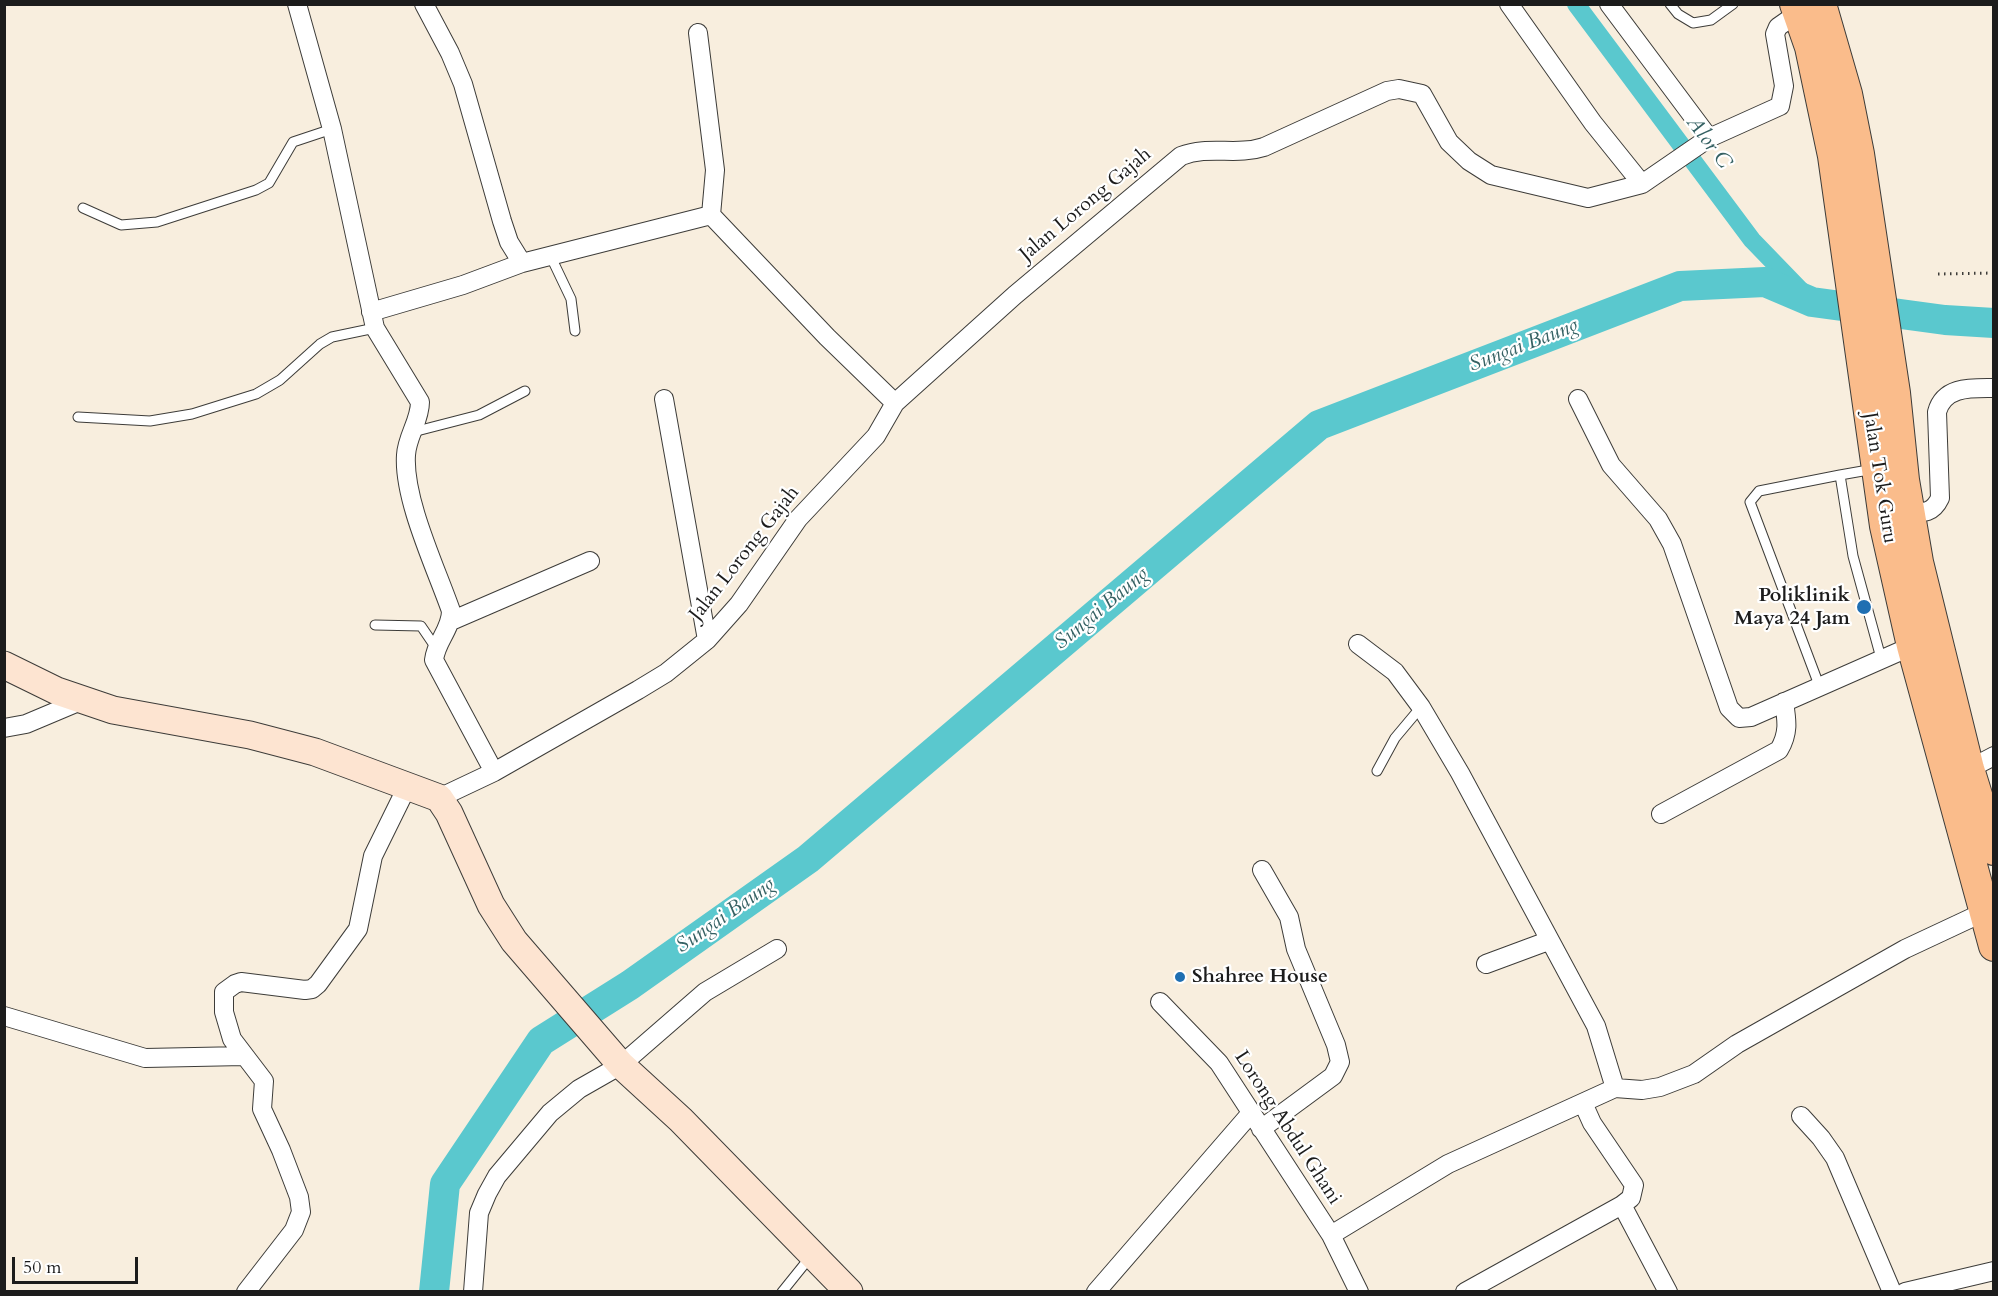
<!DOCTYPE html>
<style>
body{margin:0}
#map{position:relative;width:1998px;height:1296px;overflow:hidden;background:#f8eede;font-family:Cardo,serif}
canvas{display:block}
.frame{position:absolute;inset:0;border:6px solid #1c1c1c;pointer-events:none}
.scale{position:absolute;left:12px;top:1257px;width:126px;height:27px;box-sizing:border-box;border:3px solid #1c1c1c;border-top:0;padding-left:8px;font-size:18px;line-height:21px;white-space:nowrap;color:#1c1c1c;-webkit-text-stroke:4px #fff;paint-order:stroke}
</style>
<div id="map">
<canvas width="1998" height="1296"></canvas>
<div class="frame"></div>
<div class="scale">50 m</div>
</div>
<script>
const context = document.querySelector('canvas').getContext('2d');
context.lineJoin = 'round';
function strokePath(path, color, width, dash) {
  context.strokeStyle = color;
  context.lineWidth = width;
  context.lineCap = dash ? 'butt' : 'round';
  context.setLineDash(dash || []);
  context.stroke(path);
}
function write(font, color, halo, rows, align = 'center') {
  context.font = font + ' Cardo,serif';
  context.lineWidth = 4.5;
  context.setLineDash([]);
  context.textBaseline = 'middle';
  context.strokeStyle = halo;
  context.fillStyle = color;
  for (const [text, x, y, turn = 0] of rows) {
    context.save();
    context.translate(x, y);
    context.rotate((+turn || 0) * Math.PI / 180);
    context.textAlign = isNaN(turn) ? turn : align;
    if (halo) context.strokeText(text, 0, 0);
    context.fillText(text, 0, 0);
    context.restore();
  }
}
const canal = new Path2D(`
 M 1576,4 L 1752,240 L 1812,302`);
const river = new Path2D(`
 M 434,1292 L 445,1184 L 541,1041 L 630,985 L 808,859 L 1319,425 L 1680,286 L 1765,282 L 1812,302 L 1945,320 L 1994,323`);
const path = new Path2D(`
 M 1938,274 L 1994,273`);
const lane = new Path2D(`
 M 1670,4 L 1678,14 L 1693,23 L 1711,20 L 1733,4
 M 83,208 L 121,225 L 157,222 L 256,190 L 269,183 L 293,142 L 332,129
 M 550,255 L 571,299 L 575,331
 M 78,417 L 150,421 L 192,414 L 256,394 L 280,380 L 320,344 L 332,337 L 375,328
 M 413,432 L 479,415 L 525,391
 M 1874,469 L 1840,475 L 1853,556 L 1881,658
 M 375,625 L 421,626 L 436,648
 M 1819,685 L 1750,502 L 1759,491 L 1840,475
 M 1377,771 L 1395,738 L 1421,707
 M 782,1292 L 811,1256`);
const street = new Path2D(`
 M 297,4 L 332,129 L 375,328 L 420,402 C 420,421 407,436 406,455 C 403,499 436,568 451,611 C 451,630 436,641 434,660 L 494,772
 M 424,4 L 450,53 L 463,84 L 502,221 L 509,242 L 522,263 L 711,215 L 715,170 L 698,33
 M 1509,4 L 1593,123 L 1642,184
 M 1609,4 L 1709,138
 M 711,215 L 827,337 L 895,403
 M 371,312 L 463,285 L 522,263
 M 664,399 L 707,640
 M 1578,399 L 1611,465 L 1658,519 L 1672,544 L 1729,708 L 1739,718 L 1751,717 L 1912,646
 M 1909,512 C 1924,513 1933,513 1940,498 L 1937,412 C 1944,386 1971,388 1994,388
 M 451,621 L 590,561
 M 1358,644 L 1395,672 L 1421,707 L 1460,773 L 1596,1026 L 1615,1088
 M 4,728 L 26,724 L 83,700
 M 1969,769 L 1994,756
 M 439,798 L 494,772 L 638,690 L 666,673 L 707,640 L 739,604 L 798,519 L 876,436 L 895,403 L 1015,295 L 1181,156 C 1209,145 1236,156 1264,147 L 1387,91 L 1399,89 L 1422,94 L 1449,142 L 1469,161 L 1491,175 L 1588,198 L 1642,184 L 1709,138 L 1780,106 L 1784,86 L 1775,34 L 1778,27 L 1798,13
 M 1661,814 L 1779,750 C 1789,733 1787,721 1784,702
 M 1486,964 L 1548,941
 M 1160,1002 L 1219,1063 L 1331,1235 L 1359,1292
 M 4,1016 L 145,1058 L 244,1056
 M 1583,1103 L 1592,1123 L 1634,1185 L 1631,1198 L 1622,1205 L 1668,1292
 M 1801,1116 L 1821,1138 L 1835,1158 L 1892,1292
 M 1261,1129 L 1333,1076 L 1340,1062 L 1336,1045 L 1296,949 L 1289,917 L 1262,870
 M 1331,1235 L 1448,1164 L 1615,1088 L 1642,1090 L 1660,1087 L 1694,1074 L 1737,1044 L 1905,949 L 1984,912
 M 246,1292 L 294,1230 L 301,1212 L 299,1197 L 281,1150 L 262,1109 L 264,1081 L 232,1039 L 224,1012 L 224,992 L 235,984 L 241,982 L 305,990 L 312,989 L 318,984 L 358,929 L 373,856 L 406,789
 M 473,1292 L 479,1213 L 487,1194 L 497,1176 L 550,1113 L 579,1089 L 621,1065 L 705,992 L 777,949
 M 1096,1292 L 1251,1113
 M 1465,1292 L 1622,1205
 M 1905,1292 L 1994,1271`);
const secondary = new Path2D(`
 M 4,665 L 57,691 L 113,710 L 250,735 L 315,752 L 439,798 L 449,813 L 491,905 L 514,941 L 621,1065 L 681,1120 L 849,1292`);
const primary = new Path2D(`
 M 1795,4 L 1810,47 L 1833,156 L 1885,526 L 1912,646 L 1994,946
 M 1821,4 L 1847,94 L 1859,154 L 1895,393 L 1904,480 L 1918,562 L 1969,769 L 1994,850`);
const markers = [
 [1864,607,8,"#1f6fb2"],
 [1180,977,6,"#1f6fb2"]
];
const streetNames = [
 ["Jalan Lorong Gajah",1086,205,-40],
 ["Jalan Tok Guru",1879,478,81],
 ["Jalan Lorong Gajah",745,554,-52],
 ["Lorong Abdul Ghani",1287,1128,57]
];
const poiNames = [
 ["Poliklinik",1850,596],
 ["Maya 24 Jam",1850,619],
 ["Shahree House",1192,977,"left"]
];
const waterNames = [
 ["Alor C",1708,143,53],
 ["Sungai Baung",1524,346,-21],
 ["Sungai Baung",1102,609,-40],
 ["Sungai Baung",726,916,-35]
];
strokePath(canal, '#5ac8ce', 18);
strokePath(river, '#5ac8ce', 30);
strokePath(lane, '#3d3c39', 11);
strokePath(street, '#3d3c39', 20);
strokePath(secondary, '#3d3c39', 29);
strokePath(primary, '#3d3c39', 32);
strokePath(path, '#3d3c39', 3, [1.5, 4.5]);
strokePath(lane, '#fff', 9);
strokePath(street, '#fff', 18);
strokePath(secondary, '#fde4d1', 27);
strokePath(primary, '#fabc8b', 30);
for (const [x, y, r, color] of markers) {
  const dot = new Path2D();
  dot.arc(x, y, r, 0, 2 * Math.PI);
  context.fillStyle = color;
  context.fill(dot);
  strokePath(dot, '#fff', 2);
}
write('20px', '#1c1c1c', '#fff', streetNames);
write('bold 20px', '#1c1c1c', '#fff', poiNames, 'right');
write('italic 21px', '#356163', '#fff', waterNames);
</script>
